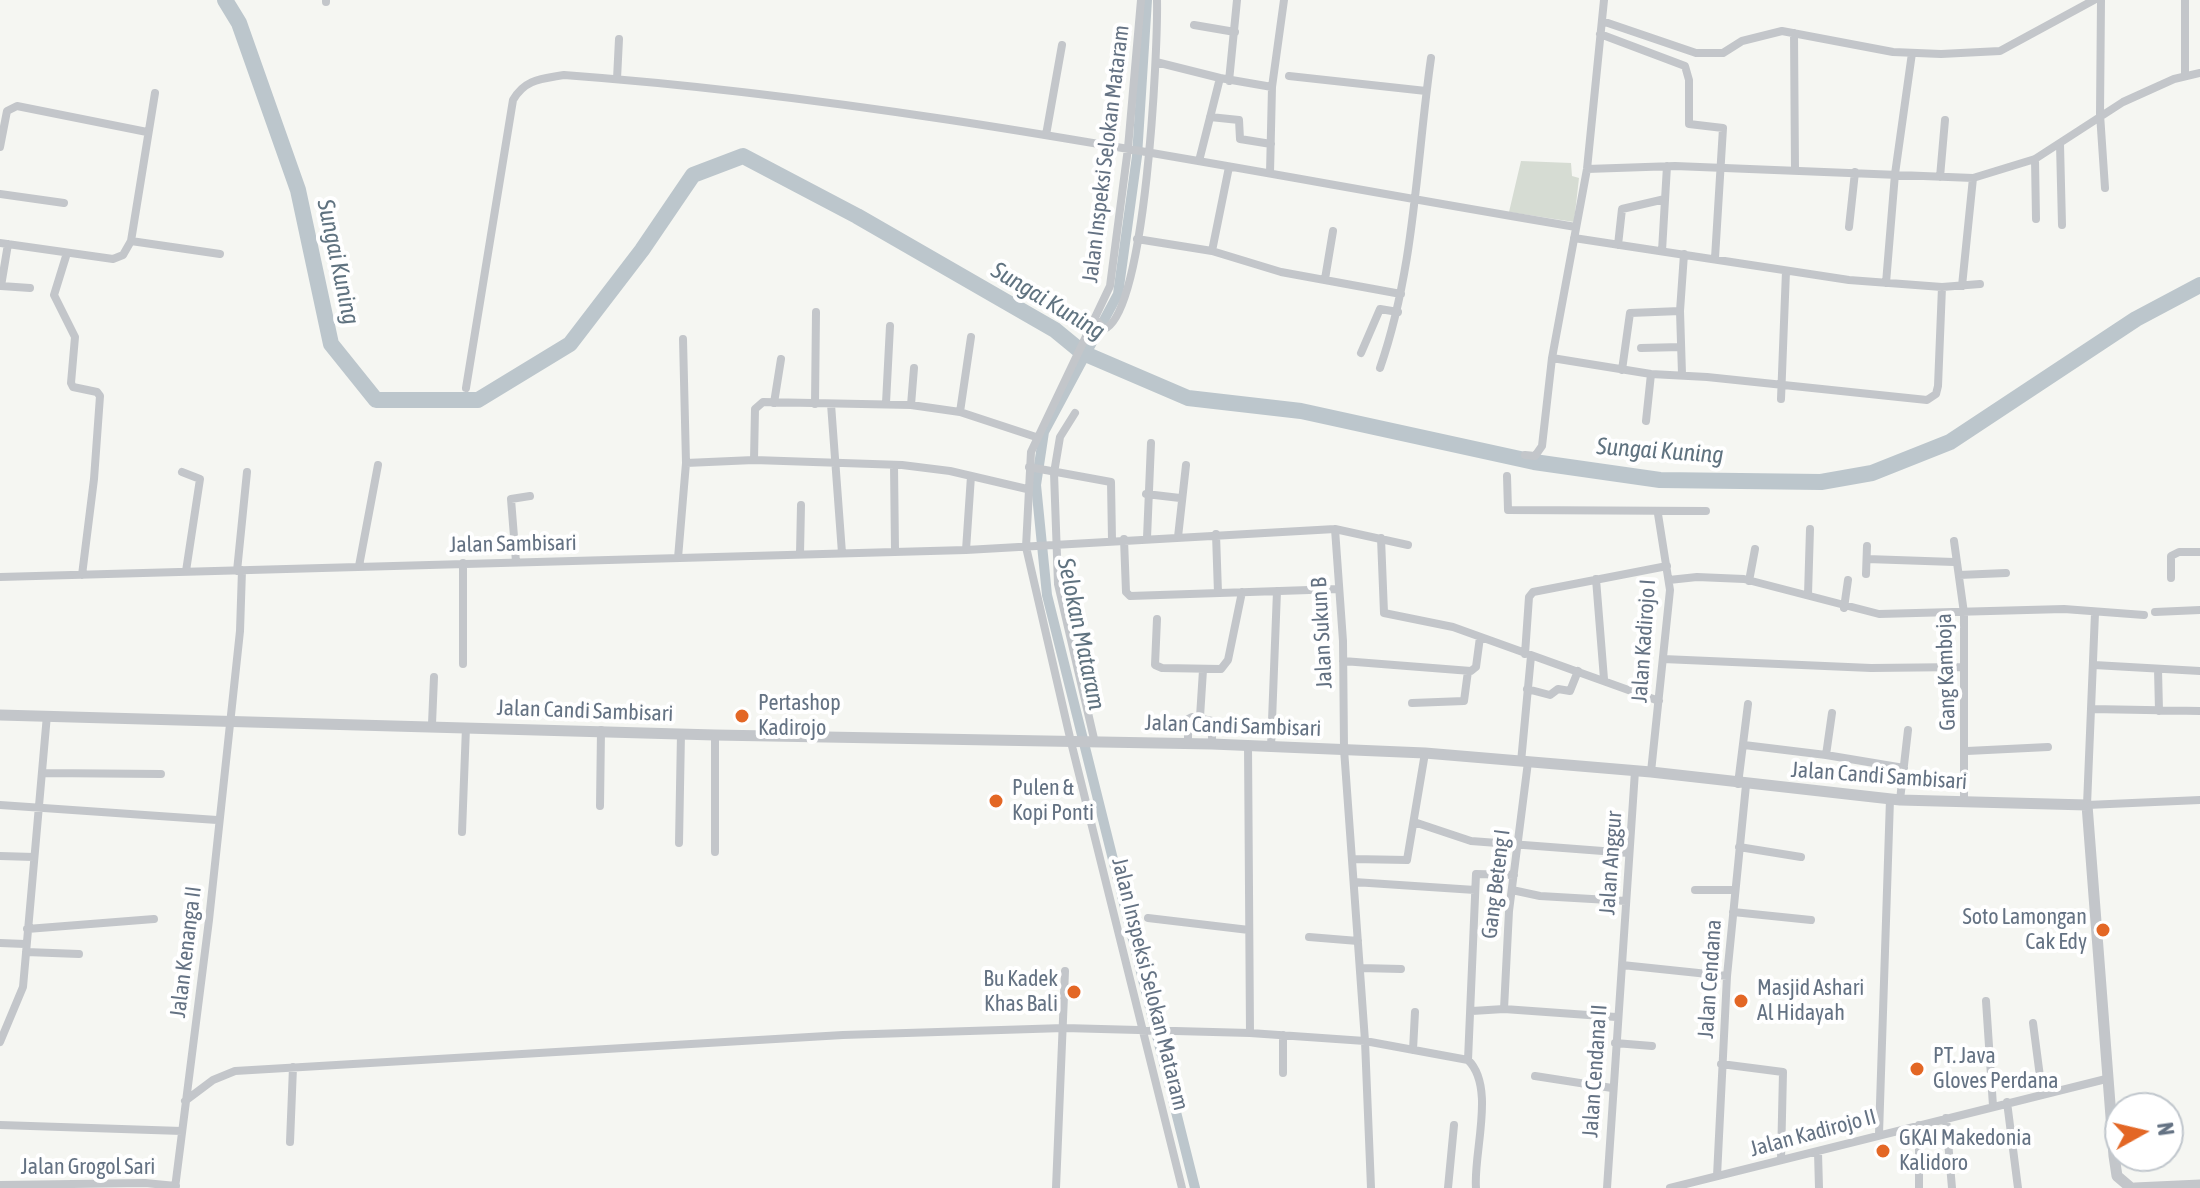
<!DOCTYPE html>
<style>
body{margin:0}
#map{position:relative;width:2200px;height:1188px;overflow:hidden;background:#f5f6f2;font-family:"Asap Condensed",sans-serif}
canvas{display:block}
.north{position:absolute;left:2104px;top:1092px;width:80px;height:80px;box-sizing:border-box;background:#fff;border:2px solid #c1c7cd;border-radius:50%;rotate:82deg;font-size:22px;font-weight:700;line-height:32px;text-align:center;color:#647283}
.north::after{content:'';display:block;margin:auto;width:28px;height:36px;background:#e36725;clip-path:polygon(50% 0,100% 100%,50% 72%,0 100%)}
</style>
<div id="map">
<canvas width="2200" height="1188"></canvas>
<div class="north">N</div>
</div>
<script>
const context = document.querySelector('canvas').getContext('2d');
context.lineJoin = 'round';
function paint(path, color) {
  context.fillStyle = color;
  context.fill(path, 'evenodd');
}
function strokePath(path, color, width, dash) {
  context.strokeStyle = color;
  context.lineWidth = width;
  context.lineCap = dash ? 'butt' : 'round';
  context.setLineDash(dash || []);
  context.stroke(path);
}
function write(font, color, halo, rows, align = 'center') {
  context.font = font + ' "Asap Condensed",sans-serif';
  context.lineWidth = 8;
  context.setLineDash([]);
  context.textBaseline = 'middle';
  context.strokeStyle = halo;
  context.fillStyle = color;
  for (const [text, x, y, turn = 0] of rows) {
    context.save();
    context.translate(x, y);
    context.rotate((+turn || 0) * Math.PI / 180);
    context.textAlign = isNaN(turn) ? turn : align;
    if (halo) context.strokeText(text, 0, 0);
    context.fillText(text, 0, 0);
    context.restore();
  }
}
const green = new Path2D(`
 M 1521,161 L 1571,163 L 1572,176 L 1579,178 L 1574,222 L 1509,212 Z`);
const canal = new Path2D(`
 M 1147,0 L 1137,156 L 1118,294 L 1044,432 L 1036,485 L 1047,595 L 1195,1188`);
const river = new Path2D(`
 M 225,0 L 239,23 L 298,190 L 331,344 L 376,400 L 478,400 L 570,344 L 642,250 L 693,175 L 743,156 L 857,216 L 1055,330 L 1083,353 L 1188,398 L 1301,411 L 1534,462 L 1660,480 L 1821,482 L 1872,473 L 1950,442 L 2136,319 L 2200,285`);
const minor = new Path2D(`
 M 326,0 L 326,2
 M 1141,0 L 1128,148 L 1110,286 L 1031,452 L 1026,547 L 1071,742 L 1182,1188
 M 2101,0 L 2100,114 L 2105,188
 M 1602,21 L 1696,53 L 1723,53 L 1742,41 L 1782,31 L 1893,52 L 1941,54 L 2000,51 L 2094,0
 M 1194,25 L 1235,32
 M 1794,33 L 1795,169
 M 1600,34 L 1685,66 L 1689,80 L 1689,124 L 1723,128 L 1715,258
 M 1156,62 L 1220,78
 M 1289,76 L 1426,91
 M 2185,76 L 2185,0
 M 617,79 L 619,39
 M 1229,81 L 1237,0
 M 1210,117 L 1239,120 L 1240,139 L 1271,144
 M 1046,135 L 1062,45
 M 2060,144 L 2062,225
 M 0,147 L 7,111 L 17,106 L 147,132
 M 2035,159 L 2036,219
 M 1199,161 L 1220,78 L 1272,87
 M 1587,169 L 1675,166 L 1973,178 L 2035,159 L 2123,102 L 2174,79 L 2200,73
 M 1270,173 L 1272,87 L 1284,0
 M 1940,177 L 1945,120
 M 0,194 L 64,203
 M 1849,227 L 1855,172
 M 1574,238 L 1849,280 L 1942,287 L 1980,284
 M 1137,239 L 1212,251 L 1281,272 L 1401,294
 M 131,241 L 220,254
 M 0,243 L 113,259 L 123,255 L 131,241 L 155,93
 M 8,244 L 1,286 L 30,288
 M 1618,245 L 1622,209 L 1665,199
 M 1212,251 L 1229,167
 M 1662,251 L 1667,166
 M 67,253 L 54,295 L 75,337 L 71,383 L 73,387 L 97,392 L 100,396 L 94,479 L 82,575
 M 1325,279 L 1333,231
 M 1886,283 L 1895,174 L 1912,53
 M 1962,286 L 1973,178
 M 1096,320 L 1104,329 C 1146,315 1158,48 1157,0
 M 1641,348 L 1681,347
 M 1361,353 L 1380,309 L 1398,312
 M 1552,358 L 1651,374 L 1707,377 L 1927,400 L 1936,394 L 1938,386 L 1942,287
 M 1380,368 C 1415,267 1416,163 1431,58
 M 1622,370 L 1630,313 L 1680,311
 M 1682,374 L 1680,311 L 1684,254
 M 466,388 L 513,100 C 525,79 541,79 564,75 C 905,100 1240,171 1576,227
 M 1781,399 L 1786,271
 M 774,403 L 781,359
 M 886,403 L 890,326
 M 815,404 L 816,312
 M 831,404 L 842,553
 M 911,405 L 914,368
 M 960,412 L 971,337
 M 1075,413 L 1060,437 L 1054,473 L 1058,584 L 1095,743
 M 1646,421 L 1651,374
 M 1525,455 L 1535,456 L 1542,446 L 1552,358 L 1587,169 L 1604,0
 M 754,460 L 755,409 L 763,402 L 911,405 L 960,412 L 1036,437
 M 686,463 L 754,460 L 902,465 L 950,471 L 1027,489
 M 894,465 L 895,550
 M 1029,467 L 1111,482 L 1112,540
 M 182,472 L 200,479 L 186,571
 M 1507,476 L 1508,510 L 1706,511
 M 1146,494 L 1180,498
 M 1335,529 L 1408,545
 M 1216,534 L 1218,593
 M 1178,537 L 1186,465
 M 1147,538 L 1151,443
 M 1381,538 L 1384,613 L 1453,627 L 1659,701
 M 1124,539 L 1126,592 L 1130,596 L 1339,589
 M 1954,541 L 1964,613 L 1964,803
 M 966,550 L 971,476
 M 800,554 L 801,505
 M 678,558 L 686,463 L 683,339
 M 1867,559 L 1954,562
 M 516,562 L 511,499 L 530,496
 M 359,566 L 378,465
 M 237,571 L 247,472
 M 1866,574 L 1867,546
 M 1959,575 L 2006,573
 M 0,577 L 966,550 L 1335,529 L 1343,641 L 1344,749 L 1365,1041 L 1371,1188
 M 2171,578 L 2171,556 L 2179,552 L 2200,552
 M 1596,579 L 1604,679
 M 1669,580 L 1697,577 L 1744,579 L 1879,614 L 2064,609 L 2144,615
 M 1749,581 L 1755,549
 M 1808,595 L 1810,529
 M 1844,608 L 1848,580
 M 2155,612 L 2200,610
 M 2095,613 L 2087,805 L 2200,800
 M 1157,619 L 1155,665 L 1162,668 L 1221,669 L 1228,660 L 1242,592
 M 1525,654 L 1529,597 L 1533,592 L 1667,566
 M 1663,659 L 1871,668 L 1964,667
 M 1343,661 L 1471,671 L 1476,667 L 1480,637
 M 463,664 L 463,563
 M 2094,665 L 2200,671
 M 2158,669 L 2159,711
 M 1527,689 L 1550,695 L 1558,689 L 1570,691 L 1578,671
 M 1412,703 L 1464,701 L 1468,671
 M 2091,709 L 2200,711
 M 1832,713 L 1826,755 L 1904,768
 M 1200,717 L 1203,670
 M 432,724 L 434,677
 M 715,735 L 715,852
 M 1188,743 L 1188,719 L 1192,717 L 1212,721 L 1212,744
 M 1248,745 L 1250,1033
 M 1744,745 L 1826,755
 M 1271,747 L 1277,591
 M 1967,751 L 2048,747
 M 1521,762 L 1531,656
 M 1651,772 L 1670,590 L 1658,514
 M 43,773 L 161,774
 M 1738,784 L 1748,704
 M 1900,800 L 1908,730
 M 0,805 L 217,820
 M 600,806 L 601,730
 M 1414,822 L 1471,841 L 1629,853
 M 462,832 L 466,727
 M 679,843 L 681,733
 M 1739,847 L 1801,857
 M 0,856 L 34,857
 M 1352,859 L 1407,860 L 1425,753
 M 1354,882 L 1475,890
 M 1512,890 L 1540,896 L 1626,901
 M 1695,890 L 1734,890
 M 1733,912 L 1811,920
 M 1148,918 L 1249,930
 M 27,929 L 154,919
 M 1309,937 L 1358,941
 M 0,943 L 25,944
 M 26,952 L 79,954
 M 1622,965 L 1727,976
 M 1360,968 L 1401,969
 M 1986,1001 L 1993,1106
 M 1504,1009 L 1509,911 L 1528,762
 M 1472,1011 L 1504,1009 L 1616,1017
 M 2033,1023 L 2042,1092
 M 0,1042 L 23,987 L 47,715
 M 1615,1043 L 1652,1046
 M 1413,1050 L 1415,1012
 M 1468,1060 L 1476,874 L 1514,875
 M 1721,1064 L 1783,1072 L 1781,1160
 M 1283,1073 L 1283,1035
 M 1535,1076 L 1612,1088
 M 185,1101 L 213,1080 L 235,1071 L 843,1035 L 1064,1028 L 1250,1033 L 1365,1041 L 1468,1060 C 1496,1087 1473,1153 1476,1188
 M 2007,1102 L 2018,1188
 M 1946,1118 L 1952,1188
 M 0,1125 L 182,1131
 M 1919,1125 L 1919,1188
 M 1879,1134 L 1890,799
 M 290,1142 L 293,1067
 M 1818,1152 L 1819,1188
 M 1717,1176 L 1727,976 L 1746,785
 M 0,1185 L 145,1183 L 176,1186
 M 175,1188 L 209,920 L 240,631 L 242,570
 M 1056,1188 L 1065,971
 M 1448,1188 L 1454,1125
 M 1607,1188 L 1635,771
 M 1670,1188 L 2106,1079`);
const tertiary = new Path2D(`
 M 0,715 L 715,735 L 1212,744 L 1425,753 L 1651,772 L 1900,800 L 2087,805 L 2114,1156 L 2117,1176 L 2131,1188
 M 2135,1188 L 2200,1185`);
const markers = [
 [742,716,8,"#e36725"],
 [996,801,8,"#e36725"],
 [2103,930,8,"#e36725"],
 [1074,992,8,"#e36725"],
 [1741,1001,8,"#e36725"],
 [1917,1069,8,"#e36725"],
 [1883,1151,8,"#e36725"]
];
const streetNames = [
 ["Jalan Inspeksi Selokan Mataram",1106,154,-83],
 ["Jalan Sambisari",513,544,-1],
 ["Jalan Sukun B",1322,633,-93],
 ["Jalan Kadirojo I",1644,641,-86],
 ["Gang Kamboja",1946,672,-92],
 ["Jalan Candi Sambisari",585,711,2],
 ["Jalan Candi Sambisari",1233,726,2],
 ["Jalan Candi Sambisari",1879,776,4],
 ["Jalan Anggur",1611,863,-86],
 ["Gang Beteng I",1496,884,-83],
 ["Jalan Kenanga II",186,952,-83],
 ["Jalan Cendana",1710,979,-86],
 ["Jalan Inspeksi Selokan Mataram",1150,984,76],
 ["Jalan Cendana II",1595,1071,-86],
 ["Jalan Kadirojo II",1813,1133,-15],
 ["Jalan Grogol Sari",88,1167]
];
const poiNames = [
 ["Pertashop",758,703],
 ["Kadirojo",758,728],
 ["Pulen &",1012,788],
 ["Kopi Ponti",1012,813],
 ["Soto Lamongan",2087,917,"right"],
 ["Cak Edy",2087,942,"right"],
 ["Bu Kadek",1058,979,"right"],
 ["Khas Bali",1058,1004,"right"],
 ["Masjid Ashari",1757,988],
 ["Al Hidayah",1757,1013],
 ["PT. Java",1933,1056],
 ["Gloves Perdana",1933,1081],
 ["GKAI Makedonia",1899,1138],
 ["Kalidoro",1899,1163]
];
const waterNames = [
 ["Sungai Kuning",338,262,78],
 ["Sungai Kuning",1048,301,31],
 ["Sungai Kuning",1660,451,4],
 ["Selokan Mataram",1081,634,78]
];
paint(green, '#d6dcd3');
strokePath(canal, '#bcc6cc', 10);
strokePath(river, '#bcc6cc', 16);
strokePath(minor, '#c3c6ca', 8);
strokePath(tertiary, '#c3c6ca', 11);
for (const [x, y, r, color] of markers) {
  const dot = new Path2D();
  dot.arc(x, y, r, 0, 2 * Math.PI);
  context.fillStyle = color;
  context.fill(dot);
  strokePath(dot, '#fff', 3);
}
write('22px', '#647283', '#fff', streetNames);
write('22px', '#647283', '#fff', poiNames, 'left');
write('italic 24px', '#607380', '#fff', waterNames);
</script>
